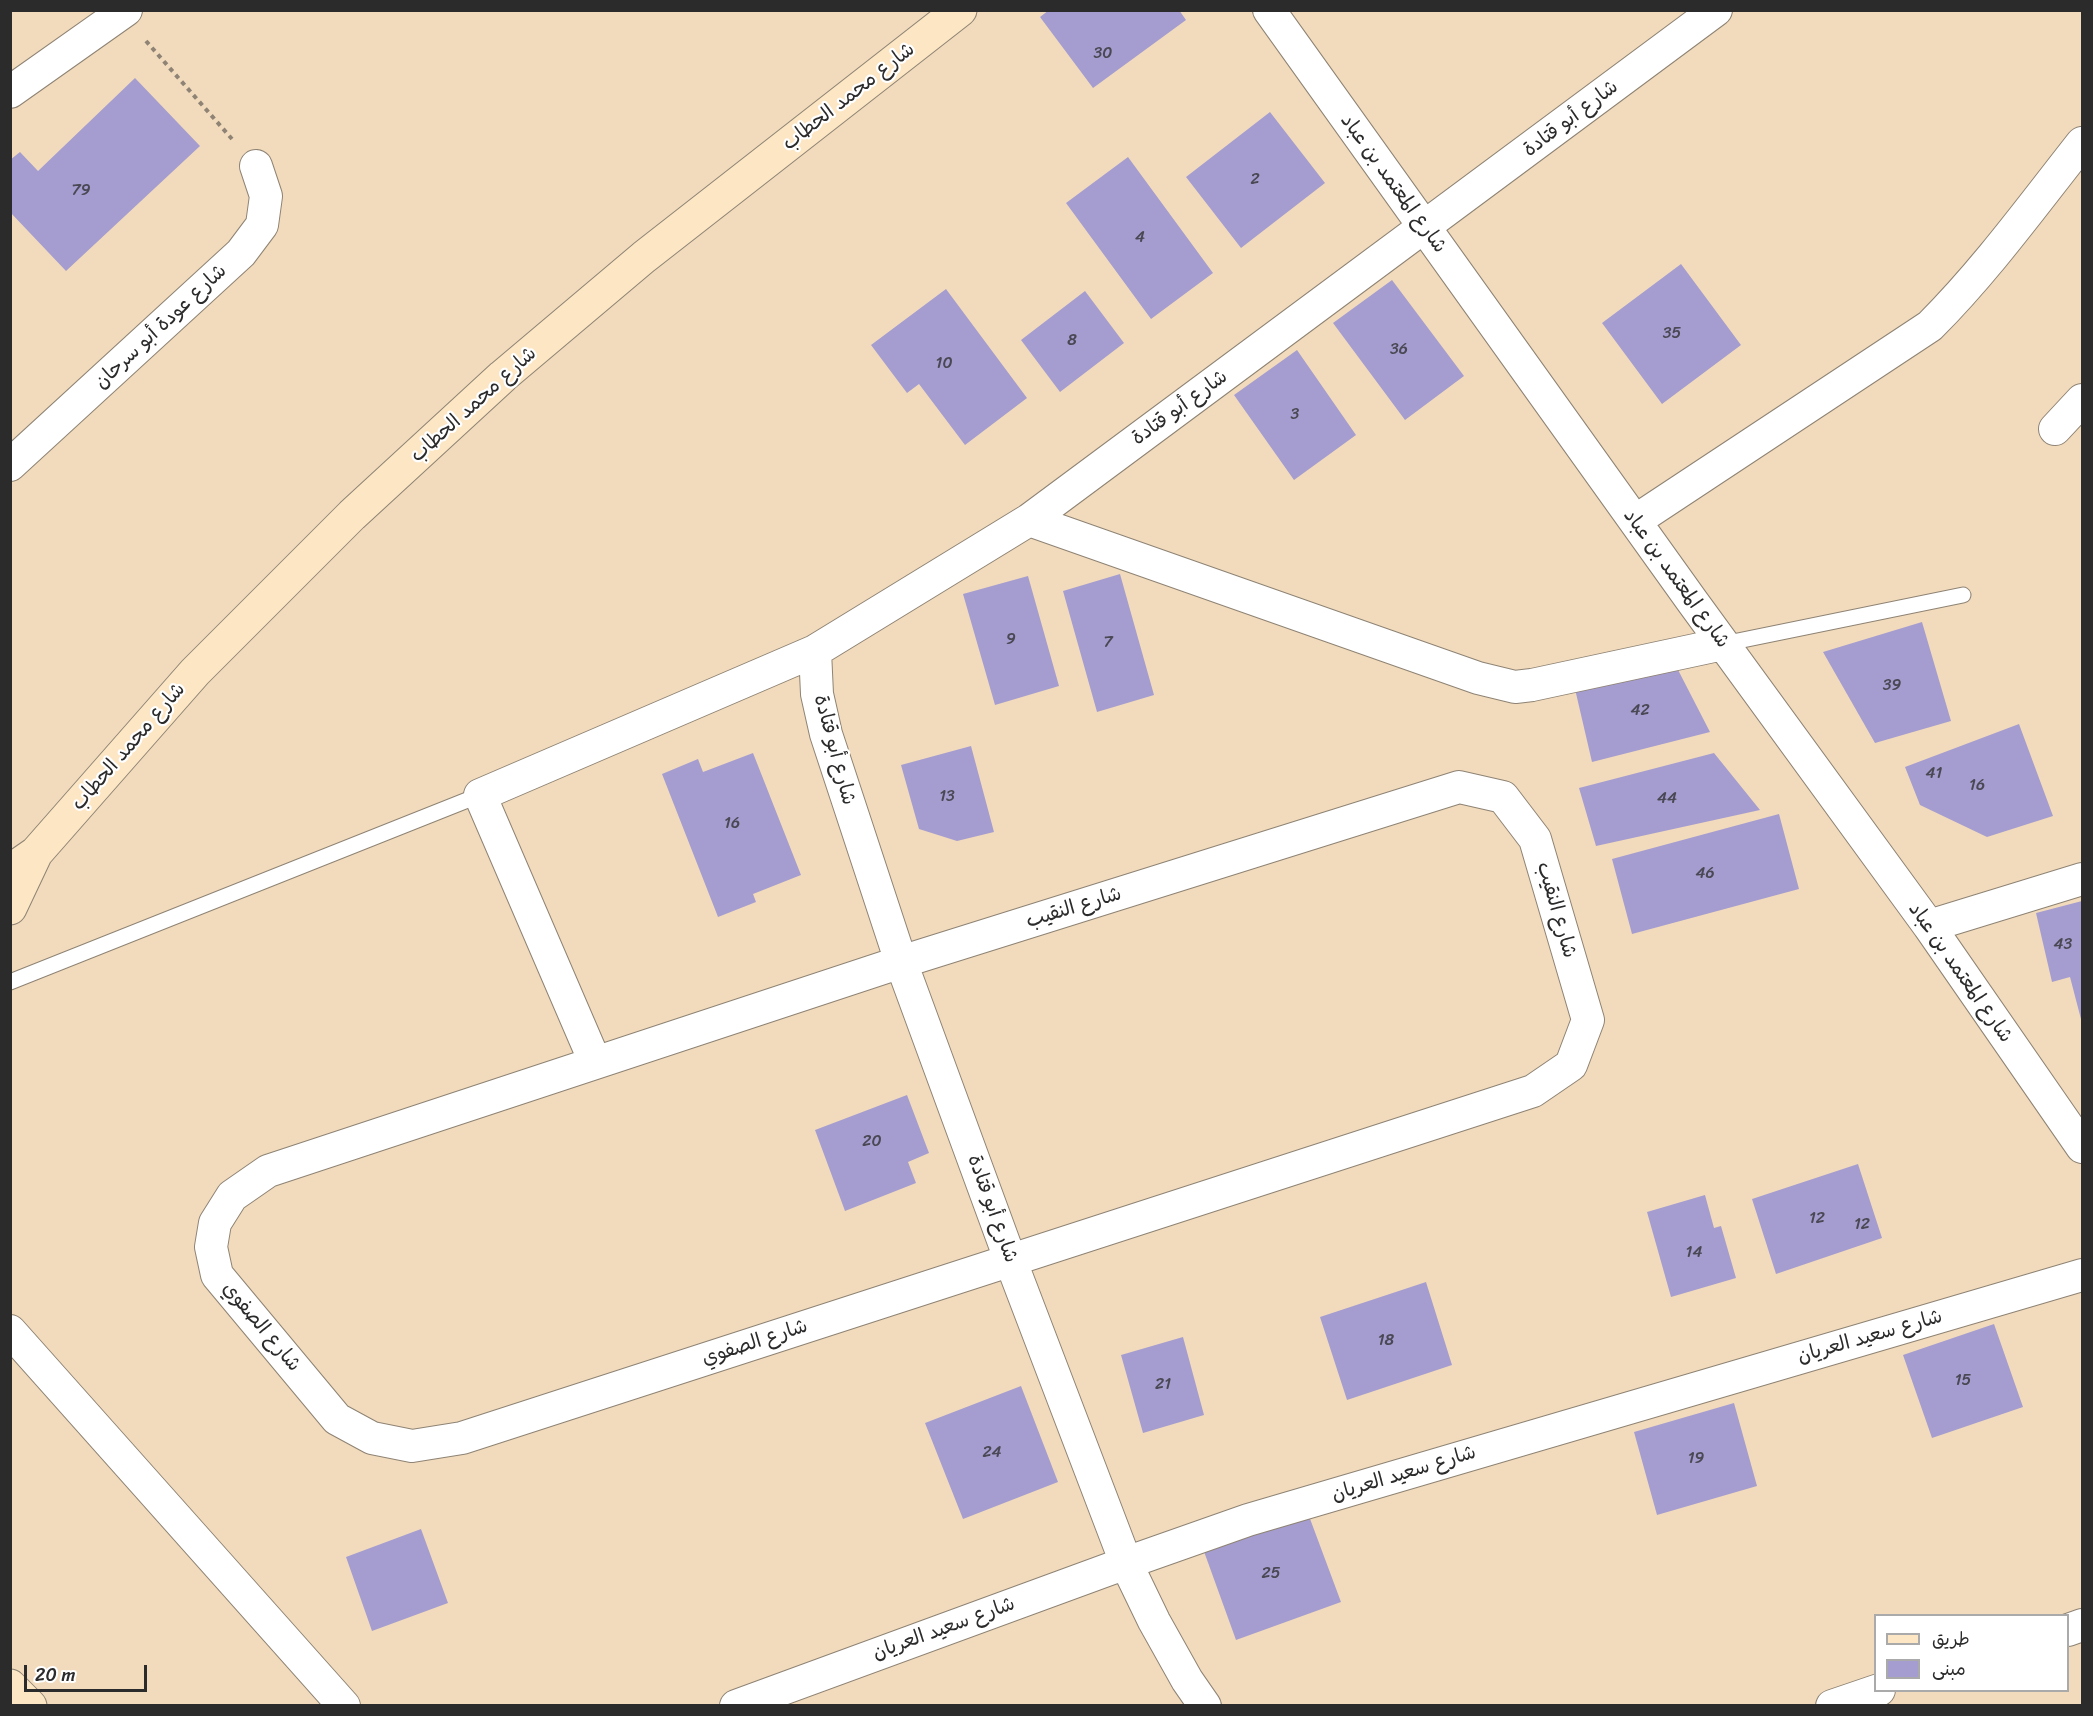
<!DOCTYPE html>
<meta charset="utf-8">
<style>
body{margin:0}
#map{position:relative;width:2093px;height:1716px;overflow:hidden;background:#f2dbbc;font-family:Sriracha,"Playpen Sans Arabic",sans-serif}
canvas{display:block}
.frame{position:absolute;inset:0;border:12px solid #2b2b2b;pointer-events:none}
.legend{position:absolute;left:1874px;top:1614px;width:195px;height:78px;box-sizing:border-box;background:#fff;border:2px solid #aaa;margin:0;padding:8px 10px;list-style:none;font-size:18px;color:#2b2b2b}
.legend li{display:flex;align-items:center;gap:12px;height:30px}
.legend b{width:30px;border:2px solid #aaa}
.scale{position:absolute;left:24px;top:1665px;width:123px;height:27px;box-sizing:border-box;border:3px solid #2b2b2b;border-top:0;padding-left:8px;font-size:18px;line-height:21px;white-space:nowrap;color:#2b2b2b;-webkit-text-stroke:4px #fff;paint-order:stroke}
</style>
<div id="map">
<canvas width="2093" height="1716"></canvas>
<div class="frame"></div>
<ul class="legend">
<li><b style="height:8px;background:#fce6c4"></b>طريق</li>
<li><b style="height:16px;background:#a59dcf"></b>مبنى</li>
</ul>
<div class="scale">20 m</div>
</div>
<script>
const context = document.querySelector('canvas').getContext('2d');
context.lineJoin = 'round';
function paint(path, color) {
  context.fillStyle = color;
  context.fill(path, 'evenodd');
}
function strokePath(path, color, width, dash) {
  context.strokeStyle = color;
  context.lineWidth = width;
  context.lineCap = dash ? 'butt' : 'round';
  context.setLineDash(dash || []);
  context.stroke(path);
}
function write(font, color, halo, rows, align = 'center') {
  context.font = font + ' Sriracha,"Playpen Sans Arabic",sans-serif';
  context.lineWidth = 4.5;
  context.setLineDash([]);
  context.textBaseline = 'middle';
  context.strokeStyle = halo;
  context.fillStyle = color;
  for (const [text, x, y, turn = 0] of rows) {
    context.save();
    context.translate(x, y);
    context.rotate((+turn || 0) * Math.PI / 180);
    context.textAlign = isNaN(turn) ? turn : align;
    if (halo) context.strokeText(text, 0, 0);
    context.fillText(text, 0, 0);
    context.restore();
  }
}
const building = new Path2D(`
 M 1049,10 L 1179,10 L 1186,20 L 1093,88 L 1040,17 Z
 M 135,78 L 200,146 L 66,271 L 10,212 L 10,160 L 20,152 L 38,171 Z
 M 1270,112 L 1325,183 L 1241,248 L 1186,177 Z
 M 1128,157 L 1213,273 L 1151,319 L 1066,203 Z
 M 1681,264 L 1741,345 L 1662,404 L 1602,323 Z
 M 1392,280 L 1464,376 L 1405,420 L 1333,323 Z
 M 946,289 L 1027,398 L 965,445 L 919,384 L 907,393 L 871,345 Z
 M 1085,291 L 1124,343 L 1060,392 L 1021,340 Z
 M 1297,350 L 1356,435 L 1294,480 L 1234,395 Z
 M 1120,574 L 1154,695 L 1097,712 L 1063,591 Z
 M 1028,576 L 1059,686 L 995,705 L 963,594 Z
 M 1922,622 L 1951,721 L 1875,743 L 1823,652 Z
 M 1675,664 L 1710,732 L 1592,762 L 1575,689 Z
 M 2019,724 L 2053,816 L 1987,837 L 1920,805 L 1905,767 Z
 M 971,746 L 994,832 L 957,841 L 919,829 L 901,765 Z
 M 753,753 L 801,875 L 753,894 L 756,902 L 718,917 L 662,774 L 698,759 L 703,772 Z
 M 1714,753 L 1760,810 L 1596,846 L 1579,788 Z
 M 1779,814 L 1799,889 L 1632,934 L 1612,859 Z
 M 2082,901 L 2082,1023 L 2070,977 L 2052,982 L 2036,913 Z
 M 907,1095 L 929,1153 L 908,1162 L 916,1183 L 845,1211 L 815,1130 Z
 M 1858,1164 L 1882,1238 L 1776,1274 L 1752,1199 Z
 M 1705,1195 L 1714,1228 L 1721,1226 L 1736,1278 L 1671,1297 L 1647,1212 Z
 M 1426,1282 L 1452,1365 L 1347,1400 L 1320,1317 Z
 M 1994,1324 L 2023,1407 L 1932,1438 L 1903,1355 Z
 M 1183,1337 L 1204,1415 L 1143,1433 L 1121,1355 Z
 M 1021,1386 L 1058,1482 L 963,1519 L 925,1423 Z
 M 1734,1403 L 1757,1486 L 1657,1515 L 1634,1432 Z
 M 1306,1508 L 1341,1602 L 1236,1640 L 1202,1546 Z
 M 421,1529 L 448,1603 L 372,1631 L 346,1557 Z`);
const path = new Path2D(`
 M 146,41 L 232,139`);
const lane = new Path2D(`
 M 1723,644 L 1963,595
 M 10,982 L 480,795`);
const street = new Path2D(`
 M 1269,10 L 1692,601 L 1929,926 L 2082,1147
 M 10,92 L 126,10
 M 2055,429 L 2082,400
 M 10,465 L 241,253 L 262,225 L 266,196 L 256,166
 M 1029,520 L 1478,678 L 1515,687 L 1532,685 L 1723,644
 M 1635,521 L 1930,326 C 1986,270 2033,205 2082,143
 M 815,651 L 817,694 L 826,734 L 901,962 L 1010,1259 L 1126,1563 L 1154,1621 L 1187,1680 L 1205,1706
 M 1459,787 L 1503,797 L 1535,839 L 1588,1020 L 1571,1065 L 1533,1091 L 462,1438 L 412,1446 L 372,1438 L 337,1419 L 217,1275 L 211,1247 L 215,1223 L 232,1196 L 268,1171 L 901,962 Z
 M 1929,926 L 2082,879
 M 595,1062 L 480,795 L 815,651 L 1029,520 L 1716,10
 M 10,1331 L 344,1706
 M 2068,1630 L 2082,1625
 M 736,1706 L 1126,1563 L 1248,1520 L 2082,1275
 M 1832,1706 L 1879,1690`);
const secondary = new Path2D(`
 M 10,871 L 36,853 L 195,672 L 352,515 L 503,376 L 644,257 L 960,10
 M 10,908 L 36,853
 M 10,1686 L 30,1706`);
const numberNames = [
 ["30",1103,54],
 ["2",1255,180],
 ["79",81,191],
 ["4",1140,238],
 ["35",1672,334],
 ["8",1072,341],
 ["36",1399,350],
 ["10",944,364],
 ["3",1295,415],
 ["9",1011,640],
 ["7",1108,643],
 ["39",1892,686],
 ["42",1640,711],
 ["41",1934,774],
 ["16",1977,786],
 ["13",947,797],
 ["44",1667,799],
 ["16",732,824],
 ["46",1705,874],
 ["43",2063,945],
 ["20",872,1142],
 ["12",1817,1219],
 ["12",1862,1225],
 ["14",1694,1253],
 ["18",1386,1341],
 ["15",1963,1381],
 ["21",1163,1385],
 ["24",992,1453],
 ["19",1696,1459],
 ["25",1271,1574]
];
const streetNames = [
 ["شارع محمد الحطاب",849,97,-38],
 ["شارع أبو قتادة",1571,119,-37],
 ["شارع المعتمد بن عباد",1393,184,54],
 ["شارع عودة أبو سرحان",161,327,-43],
 ["شارع محمد الحطاب",474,405,-42],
 ["شارع أبو قتادة",1180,408,-36],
 ["شارع المعتمد بن عباد",1676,579,54],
 ["شارع محمد الحطاب",129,747,-49],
 ["شارع أبو قتادة",834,750,75],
 ["شارع النقيب",1074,908,-17],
 ["شارع النقيب",1556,910,74],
 ["شارع المعتمد بن عباد",1960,973,55],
 ["شارع أبو قتادة",992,1209,70],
 ["شارع الصفوي",261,1327,50],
 ["شارع سعيد العريان",1870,1337,-16],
 ["شارع الصفوي",755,1343,-18],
 ["شارع سعيد العريان",1404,1474,-17],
 ["شارع سعيد العريان",944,1629,-20]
];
paint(building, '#a59dcf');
strokePath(lane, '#8e8374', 17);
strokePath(street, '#8e8374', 34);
strokePath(secondary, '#8e8374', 35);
strokePath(path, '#8e8374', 4, [4.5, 4.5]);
strokePath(lane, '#fff', 15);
strokePath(street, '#fff', 32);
strokePath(secondary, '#fce6c4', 33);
write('16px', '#4a4854', null, numberNames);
write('20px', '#2b2b2b', '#fff', streetNames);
</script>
